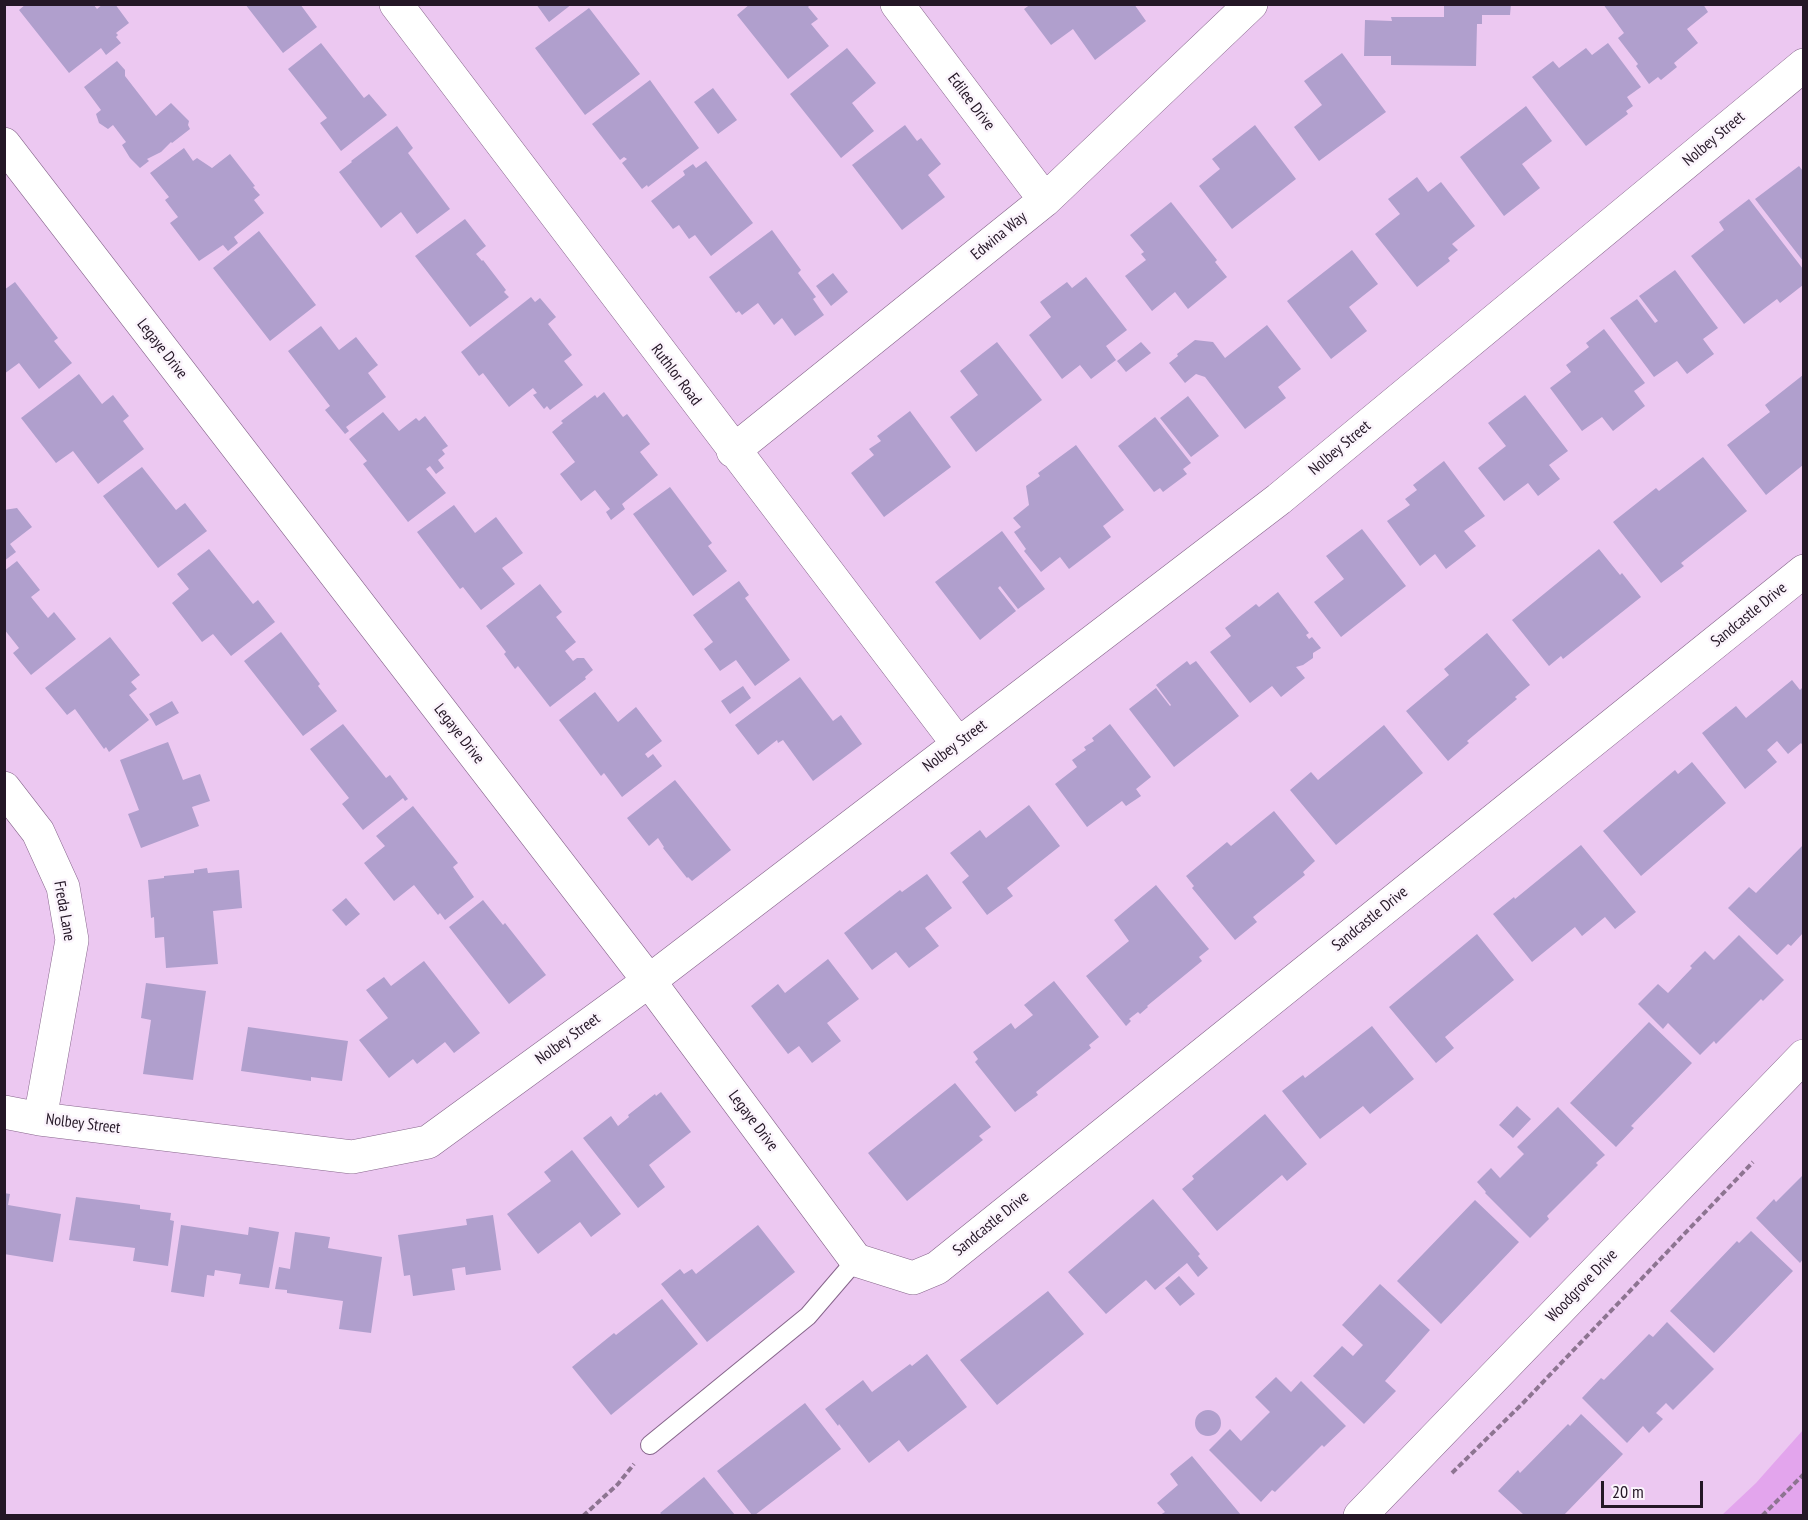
<!DOCTYPE html>
<style>
body{margin:0}
#map{position:relative;width:1808px;height:1520px;overflow:hidden;background:#ecc8f1;font-family:"PT Sans Narrow",sans-serif}
canvas{display:block}
.frame{position:absolute;inset:0;border:6px solid #241726;pointer-events:none}
.scale{position:absolute;left:1601px;top:1481px;width:102px;height:27px;box-sizing:border-box;border:3px solid #241726;border-top:0;padding-left:8px;font-size:18px;line-height:21px;white-space:nowrap;color:#241726;-webkit-text-stroke:4px #fbf4fc;paint-order:stroke}
</style>
<div id="map">
<canvas width="1808" height="1520"></canvas>
<div class="frame"></div>
<div class="scale">20 m</div>
</div>
<script>
const context = document.querySelector('canvas').getContext('2d');
context.lineJoin = 'round';
function paint(path, color) {
  context.fillStyle = color;
  context.fill(path, 'evenodd');
}
function strokePath(path, color, width, dash) {
  context.strokeStyle = color;
  context.lineWidth = width;
  context.lineCap = dash ? 'butt' : 'round';
  context.setLineDash(dash || []);
  context.stroke(path);
}
function write(font, color, halo, rows, align = 'center') {
  context.font = font + ' "PT Sans Narrow",sans-serif';
  context.lineWidth = 5;
  context.setLineDash([]);
  context.textBaseline = 'middle';
  context.strokeStyle = halo;
  context.fillStyle = color;
  for (const [text, x, y, turn = 0] of rows) {
    context.save();
    context.translate(x, y);
    context.rotate((+turn || 0) * Math.PI / 180);
    context.textAlign = isNaN(turn) ? turn : align;
    if (halo) context.strokeText(text, 0, 0);
    context.fillText(text, 0, 0);
    context.restore();
  }
}
const green = new Path2D(`
 M 1803,1430 L 1803,1515 L 1722,1515 L 1756,1483 Z`);
const building = new Path2D(`
 M 26,4 L 93,4 L 97,9 L 103,4 L 115,4 L 129,23 L 116,33 L 118,35 L 116,37 L 121,43 L 106,55 L 101,48 L 69,73 L 19,10 Z
 M 245,4 L 300,4 L 317,27 L 283,53 Z
 M 536,4 L 572,4 L 549,22 Z
 M 750,4 L 811,4 L 808,7 L 818,19 L 811,24 L 829,46 L 788,79 L 737,15 Z
 M 1031,4 L 1134,4 L 1146,21 L 1095,60 L 1073,29 L 1051,45 L 1024,9 Z
 M 1444,4 L 1511,4 L 1510,15 L 1482,15 L 1482,24 L 1477,24 L 1476,66 L 1391,65 L 1391,56 L 1364,56 L 1365,20 L 1392,21 L 1391,17 L 1444,17 Z
 M 1603,4 L 1703,4 L 1708,12 L 1687,29 L 1698,43 L 1674,63 L 1677,67 L 1661,80 L 1658,77 L 1649,84 L 1636,66 L 1638,64 L 1618,38 L 1624,33 Z
 M 589,8 L 640,74 L 585,115 L 535,48 Z
 M 321,43 L 364,98 L 369,94 L 387,115 L 341,151 L 320,123 L 327,118 L 288,69 Z
 M 1608,43 L 1641,87 L 1627,97 L 1633,106 L 1626,111 L 1628,114 L 1586,146 L 1532,77 L 1553,61 L 1559,68 L 1586,48 L 1592,55 Z
 M 847,48 L 876,83 L 852,103 L 874,131 L 841,158 L 790,94 Z
 M 1342,53 L 1386,112 L 1319,161 L 1294,127 L 1322,105 L 1304,81 Z
 M 117,61 L 125,70 L 125,76 L 156,116 L 171,103 L 189,121 L 188,125 L 190,129 L 172,143 L 171,142 L 161,152 L 147,159 L 149,161 L 140,168 L 130,158 L 122,145 L 126,142 L 113,125 L 108,129 L 99,123 L 96,114 L 101,110 L 84,87 Z
 M 650,80 L 699,148 L 648,187 L 647,185 L 642,189 L 622,163 L 627,159 L 624,157 L 620,160 L 592,124 Z
 M 713,88 L 737,120 L 718,134 L 694,102 Z
 M 1526,106 L 1552,141 L 1522,164 L 1540,188 L 1504,216 L 1460,157 Z
 M 905,125 L 917,141 L 921,138 L 941,164 L 928,175 L 945,197 L 902,230 L 852,165 Z
 M 1255,125 L 1296,179 L 1232,229 L 1199,186 L 1220,169 L 1212,159 Z
 M 397,126 L 413,148 L 408,153 L 450,209 L 417,234 L 401,212 L 381,228 L 339,172 L 352,162 L 351,161 Z
 M 184,148 L 193,161 L 197,158 L 212,168 L 230,154 L 255,186 L 253,187 L 260,195 L 254,200 L 264,213 L 234,237 L 238,243 L 228,251 L 223,245 L 199,261 L 170,223 L 178,217 L 165,200 L 169,197 L 150,173 Z
 M 706,161 L 753,223 L 711,256 L 695,235 L 689,239 L 679,225 L 673,229 L 651,201 L 685,175 L 683,171 L 693,164 L 696,168 Z
 M 1799,166 L 1803,171 L 1803,261 L 1755,199 Z
 M 1417,177 L 1428,192 L 1441,182 L 1475,226 L 1452,244 L 1458,250 L 1448,258 L 1450,261 L 1417,287 L 1375,234 L 1400,214 L 1388,199 Z
 M 1749,199 L 1803,269 L 1803,285 L 1780,303 L 1777,299 L 1744,324 L 1691,256 L 1724,230 L 1719,222 Z
 M 1171,202 L 1217,260 L 1215,262 L 1227,277 L 1188,309 L 1175,292 L 1152,311 L 1125,276 L 1146,260 L 1141,254 L 1144,252 L 1130,235 Z
 M 465,219 L 486,246 L 476,254 L 482,261 L 483,260 L 506,290 L 504,292 L 509,297 L 470,327 L 415,256 Z
 M 772,230 L 801,270 L 798,273 L 816,297 L 813,299 L 824,315 L 795,336 L 782,318 L 774,325 L 758,303 L 742,315 L 739,311 L 736,313 L 709,277 Z
 M 259,231 L 316,305 L 270,341 L 213,268 Z
 M 1352,250 L 1378,284 L 1349,307 L 1367,331 L 1331,359 L 1287,301 Z
 M 1675,270 L 1718,328 L 1703,339 L 1714,354 L 1687,374 L 1677,361 L 1654,377 L 1610,318 L 1637,299 L 1655,323 L 1658,321 L 1639,296 Z
 M 833,273 L 848,292 L 831,306 L 816,286 Z
 M 1086,277 L 1127,330 L 1106,346 L 1116,360 L 1091,379 L 1080,365 L 1062,379 L 1029,335 L 1051,317 L 1040,302 L 1067,282 L 1072,288 Z
 M 15,282 L 58,338 L 54,341 L 72,363 L 39,389 L 19,363 L 4,374 L 4,290 Z
 M 531,297 L 535,302 L 540,298 L 556,317 L 548,324 L 572,355 L 564,361 L 583,385 L 550,410 L 547,406 L 544,409 L 533,395 L 537,393 L 533,388 L 509,407 L 483,373 L 479,376 L 461,352 Z
 M 1267,325 L 1301,369 L 1278,387 L 1286,398 L 1245,429 L 1205,377 L 1196,374 L 1185,383 L 1169,363 L 1178,356 L 1177,354 L 1195,340 L 1213,342 L 1225,358 Z
 M 321,326 L 339,350 L 356,337 L 378,365 L 368,373 L 386,397 L 346,427 L 349,431 L 345,434 L 325,410 L 330,406 L 288,351 Z
 M 1604,329 L 1645,383 L 1634,391 L 1645,406 L 1613,431 L 1602,417 L 1582,431 L 1550,388 L 1571,372 L 1566,365 L 1589,347 L 1586,343 Z
 M 997,342 L 1042,400 L 976,452 L 950,417 L 978,395 L 960,371 Z
 M 1141,342 L 1151,353 L 1126,372 L 1117,361 Z
 M 79,374 L 102,404 L 113,395 L 129,416 L 123,421 L 144,449 L 98,484 L 73,451 L 56,463 L 21,418 Z
 M 1803,375 L 1803,465 L 1766,495 L 1727,445 L 1770,412 L 1765,405 Z
 M 604,392 L 623,417 L 627,414 L 650,444 L 640,452 L 658,475 L 622,504 L 625,509 L 611,520 L 606,512 L 610,509 L 595,490 L 581,501 L 560,474 L 575,462 L 552,432 L 563,423 L 561,421 L 595,395 L 597,398 Z
 M 1525,395 L 1568,451 L 1549,465 L 1560,479 L 1538,496 L 1528,483 L 1504,501 L 1478,468 L 1506,446 L 1488,423 Z
 M 1188,396 L 1219,436 L 1191,457 L 1160,418 Z
 M 910,411 L 951,467 L 884,517 L 851,473 L 874,455 L 869,449 L 881,441 L 877,436 Z
 M 383,412 L 399,431 L 416,418 L 419,421 L 425,416 L 448,446 L 442,450 L 445,454 L 438,460 L 444,468 L 436,474 L 430,466 L 426,469 L 446,493 L 408,522 L 363,464 L 367,461 L 349,439 Z
 M 1155,417 L 1191,463 L 1183,469 L 1187,474 L 1163,492 L 1160,488 L 1154,492 L 1118,446 Z
 M 1076,445 L 1124,510 L 1103,526 L 1111,537 L 1069,569 L 1060,557 L 1041,572 L 1024,551 L 1026,549 L 1014,532 L 1021,527 L 1013,518 L 1029,505 L 1026,486 L 1040,476 L 1038,473 Z
 M 1703,457 L 1747,511 L 1681,563 L 1684,566 L 1661,583 L 1613,522 L 1656,488 L 1659,491 Z
 M 1444,461 L 1485,516 L 1464,531 L 1476,546 L 1446,569 L 1435,554 L 1420,566 L 1387,521 L 1410,505 L 1405,499 L 1417,490 L 1413,485 Z
 M 142,467 L 176,510 L 185,503 L 207,531 L 158,568 L 103,496 Z
 M 670,487 L 712,543 L 708,546 L 727,571 L 693,596 L 633,514 Z
 M 454,505 L 475,533 L 496,517 L 523,553 L 502,568 L 515,584 L 481,610 L 463,587 L 460,589 L 417,532 Z
 M 17,508 L 32,527 L 10,544 L 16,552 L 4,561 L 4,510 Z
 M 1362,529 L 1406,586 L 1341,637 L 1314,602 L 1344,579 L 1326,556 Z
 M 1002,531 L 1045,589 L 1018,609 L 1000,586 L 998,588 L 1016,611 L 980,640 L 935,582 Z
 M 209,549 L 253,604 L 258,600 L 275,622 L 231,656 L 213,634 L 202,642 L 172,603 L 189,589 L 177,574 Z
 M 1599,549 L 1620,575 L 1622,573 L 1641,597 L 1563,659 L 1561,656 L 1549,666 L 1512,620 Z
 M 17,561 L 40,590 L 31,597 L 48,618 L 54,612 L 76,639 L 31,675 L 13,653 L 19,648 L 4,629 L 4,571 Z
 M 739,581 L 749,595 L 745,598 L 790,660 L 755,686 L 736,660 L 720,671 L 704,649 L 713,642 L 693,615 Z
 M 540,584 L 562,612 L 556,617 L 576,642 L 565,651 L 573,661 L 577,658 L 584,658 L 593,670 L 585,677 L 586,679 L 550,707 L 518,666 L 515,669 L 504,654 L 506,652 L 486,626 Z
 M 1278,592 L 1309,633 L 1306,635 L 1309,639 L 1312,637 L 1321,648 L 1313,653 L 1313,658 L 1303,665 L 1296,667 L 1305,678 L 1281,697 L 1272,686 L 1250,703 L 1210,652 L 1231,636 L 1225,628 L 1256,604 L 1259,607 Z
 M 281,632 L 320,684 L 318,686 L 337,711 L 303,736 L 244,661 Z
 M 1487,633 L 1530,685 L 1515,697 L 1517,699 L 1467,741 L 1469,743 L 1448,761 L 1406,711 L 1449,675 L 1444,669 Z
 M 110,637 L 140,675 L 131,682 L 137,689 L 129,695 L 149,720 L 109,752 L 106,747 L 104,749 L 75,709 L 67,715 L 45,688 Z
 M 1187,661 L 1190,665 L 1196,661 L 1239,716 L 1174,767 L 1129,709 L 1156,688 L 1170,706 L 1171,705 L 1156,685 Z
 M 800,677 L 833,721 L 841,715 L 862,744 L 813,781 L 783,740 L 778,743 L 777,740 L 758,755 L 735,725 Z
 M 1792,680 L 1800,690 L 1803,687 L 1803,746 L 1801,743 L 1788,754 L 1777,741 L 1767,750 L 1777,762 L 1745,789 L 1702,733 L 1736,706 L 1746,718 Z
 M 743,686 L 751,698 L 730,714 L 721,701 Z
 M 595,692 L 618,722 L 636,707 L 662,741 L 645,754 L 648,758 L 653,754 L 662,766 L 622,797 L 604,773 L 601,776 L 559,720 Z
 M 172,701 L 179,713 L 156,726 L 149,714 Z
 M 343,724 L 386,778 L 390,775 L 408,799 L 405,801 L 403,798 L 363,830 L 342,804 L 349,798 L 310,749 Z
 M 1110,724 L 1151,777 L 1136,789 L 1141,796 L 1126,806 L 1122,801 L 1087,827 L 1055,784 L 1077,767 L 1072,760 L 1086,750 L 1084,747 L 1094,741 L 1092,738 Z
 M 1384,725 L 1423,773 L 1336,845 L 1290,790 L 1311,772 L 1318,780 Z
 M 168,742 L 183,780 L 200,774 L 210,801 L 192,807 L 199,826 L 141,848 L 128,814 L 139,810 L 120,760 Z
 M 1692,762 L 1726,803 L 1641,876 L 1603,831 L 1675,770 L 1678,774 Z
 M 675,780 L 731,850 L 692,881 L 688,877 L 687,878 L 663,848 L 664,847 L 658,838 L 649,846 L 627,818 Z
 M 1029,805 L 1060,846 L 1007,888 L 1013,896 L 987,915 L 962,882 L 969,876 L 950,853 L 980,830 L 986,838 Z
 M 413,806 L 458,863 L 453,867 L 474,897 L 445,920 L 440,913 L 438,915 L 414,885 L 394,901 L 364,863 L 385,846 L 376,836 Z
 M 1274,811 L 1315,861 L 1303,872 L 1305,875 L 1253,917 L 1257,922 L 1235,940 L 1192,888 L 1194,886 L 1186,876 L 1227,842 L 1231,846 Z
 M 1581,845 L 1636,912 L 1615,929 L 1605,917 L 1582,936 L 1575,927 L 1532,962 L 1493,914 L 1514,897 L 1515,899 Z
 M 1803,845 L 1803,933 L 1791,946 L 1788,944 L 1777,955 L 1728,908 L 1749,887 L 1756,893 Z
 M 207,868 L 208,873 L 239,870 L 242,908 L 213,911 L 218,964 L 166,968 L 164,937 L 155,938 L 154,917 L 151,918 L 148,880 L 164,878 L 164,876 L 194,873 L 194,870 Z
 M 927,874 L 952,908 L 925,928 L 939,946 L 909,968 L 896,952 L 872,970 L 844,933 L 900,890 L 902,892 Z
 M 1156,885 L 1209,949 L 1199,957 L 1202,961 L 1147,1006 L 1148,1007 L 1140,1014 L 1138,1012 L 1129,1019 L 1131,1021 L 1126,1026 L 1086,976 L 1129,941 L 1114,920 Z
 M 346,898 L 360,914 L 346,926 L 332,910 Z
 M 483,900 L 503,925 L 505,923 L 546,975 L 509,1004 L 449,927 Z
 M 1477,934 L 1514,980 L 1445,1037 L 1454,1048 L 1436,1063 L 1389,1007 Z
 M 1739,935 L 1784,980 L 1763,1001 L 1761,999 L 1716,1044 L 1714,1041 L 1700,1055 L 1668,1023 L 1663,1029 L 1638,1004 L 1658,984 L 1668,993 L 1692,968 L 1690,966 L 1705,951 L 1714,960 Z
 M 828,959 L 859,999 L 827,1023 L 841,1041 L 812,1063 L 799,1046 L 788,1054 L 751,1006 L 778,984 L 785,993 Z
 M 424,961 L 480,1033 L 454,1053 L 445,1042 L 417,1064 L 413,1059 L 389,1078 L 359,1040 L 388,1018 L 366,990 L 384,977 L 391,986 Z
 M 1054,981 L 1099,1037 L 1089,1045 L 1091,1048 L 1036,1092 L 1038,1095 L 1015,1112 L 975,1062 L 978,1059 L 973,1052 L 1011,1023 L 1015,1029 L 1033,1015 L 1024,1005 Z
 M 146,983 L 206,991 L 193,1080 L 143,1074 L 151,1020 L 141,1018 Z
 M 1649,1022 L 1692,1063 L 1631,1126 L 1634,1128 L 1616,1147 L 1570,1103 Z
 M 1372,1026 L 1414,1079 L 1370,1114 L 1363,1106 L 1320,1139 L 1282,1091 L 1303,1075 L 1305,1078 Z
 M 248,1027 L 348,1041 L 342,1081 L 311,1077 L 311,1081 L 241,1071 Z
 M 955,1083 L 991,1127 L 979,1136 L 983,1140 L 907,1201 L 868,1153 Z
 M 661,1092 L 691,1132 L 649,1165 L 665,1187 L 638,1208 L 583,1138 L 611,1116 L 618,1126 L 629,1117 L 628,1115 L 655,1094 L 656,1096 Z
 M 1517,1106 L 1531,1119 L 1513,1138 L 1499,1125 Z
 M 1558,1107 L 1605,1155 L 1596,1163 L 1598,1165 L 1547,1216 L 1549,1219 L 1530,1238 L 1485,1193 L 1486,1192 L 1477,1182 L 1491,1168 L 1500,1178 L 1524,1154 L 1517,1147 Z
 M 1265,1114 L 1307,1164 L 1287,1181 L 1282,1175 L 1217,1231 L 1182,1189 L 1194,1179 L 1192,1176 Z
 M 572,1150 L 621,1214 L 591,1237 L 580,1222 L 538,1254 L 507,1214 L 551,1181 L 544,1172 Z
 M 1803,1175 L 1803,1259 L 1800,1263 L 1756,1218 L 1774,1199 L 1776,1202 Z
 M 4,1193 L 10,1194 L 8,1205 L 61,1214 L 53,1262 L 4,1254 Z
 M 76,1197 L 140,1205 L 140,1209 L 171,1213 L 170,1220 L 174,1221 L 168,1266 L 133,1261 L 135,1248 L 69,1240 Z
 M 1153,1199 L 1200,1254 L 1198,1256 L 1208,1268 L 1198,1277 L 1187,1263 L 1155,1290 L 1146,1280 L 1106,1314 L 1068,1272 Z
 M 1475,1200 L 1519,1242 L 1441,1324 L 1397,1281 Z
 M 493,1215 L 501,1270 L 466,1275 L 465,1267 L 452,1269 L 455,1290 L 413,1296 L 410,1275 L 404,1276 L 398,1235 L 467,1225 L 466,1219 Z
 M 181,1225 L 248,1235 L 249,1227 L 279,1232 L 269,1288 L 239,1284 L 241,1274 L 215,1270 L 214,1276 L 207,1275 L 204,1297 L 171,1292 Z
 M 758,1225 L 795,1272 L 707,1342 L 661,1284 L 680,1269 L 684,1274 L 692,1269 L 696,1274 Z
 M 1751,1231 L 1793,1271 L 1714,1353 L 1670,1311 L 1737,1241 L 1739,1243 Z
 M 295,1232 L 330,1237 L 328,1248 L 382,1257 L 371,1333 L 339,1329 L 343,1301 L 287,1293 L 287,1290 L 275,1289 L 279,1267 L 290,1269 Z
 M 1179,1276 L 1195,1294 L 1180,1306 L 1165,1288 Z
 M 1380,1284 L 1430,1330 L 1385,1381 L 1396,1391 L 1364,1424 L 1313,1376 L 1342,1346 L 1353,1356 L 1363,1345 L 1342,1325 Z
 M 1048,1291 L 1084,1334 L 997,1405 L 960,1360 Z
 M 662,1299 L 698,1344 L 611,1415 L 572,1367 L 614,1333 L 616,1335 Z
 M 1667,1322 L 1714,1369 L 1673,1410 L 1666,1403 L 1656,1413 L 1663,1419 L 1649,1433 L 1643,1426 L 1627,1443 L 1582,1398 L 1601,1378 L 1604,1380 L 1649,1334 L 1653,1337 Z
 M 927,1354 L 967,1407 L 908,1452 L 899,1440 L 869,1463 L 839,1424 L 838,1426 L 825,1409 L 863,1380 L 872,1392 L 910,1364 L 912,1366 Z
 M 1276,1377 L 1291,1392 L 1301,1381 L 1346,1426 L 1324,1447 L 1322,1445 L 1275,1492 L 1272,1490 L 1261,1502 L 1209,1450 L 1230,1429 L 1241,1441 L 1270,1412 L 1255,1397 Z
 M 805,1403 L 841,1449 L 755,1515 L 752,1515 L 717,1471 Z
 M1195 1423a13 13 0 1 1 26 0a13 13 0 1 1-26 0Z
 M 1581,1414 L 1623,1454 L 1564,1515 L 1524,1515 L 1498,1491 L 1518,1470 L 1520,1473 L 1568,1424 L 1570,1426 Z
 M 1192,1456 L 1241,1515 L 1160,1515 L 1165,1512 L 1157,1503 L 1178,1485 L 1170,1474 Z
 M 704,1477 L 735,1515 L 662,1515 L 660,1513 Z`);
const path = new Path2D(`
 M 1452,1473 L 1524,1402 L 1753,1162
 M 583,1516 L 618,1484 L 634,1464
 M 1762,1516 L 1804,1474`);
const service = new Path2D(`
 M 650,1445 L 808,1316 L 856,1260`);
const minor = new Path2D(`
 M 396,4 L 958,744
 M 897,4 L 1045,200
 M 4,144 L 649,981 L 856,1260 L 913,1278 L 937,1268 L 1804,571
 M 733,451 L 1045,200 L 1251,4
 M 4,788 L 38,832 L 63,887 L 72,940 L 40,1119
 M 4,1112 L 40,1119 L 352,1157 L 428,1142 L 649,981 L 1279,499 L 1804,65`);
const tertiary = new Path2D(`
 M 1360,1516 L 1804,1056`);
const streetNames = [
 ["Edilee Drive",971,102,53],
 ["Nolbey Street",1714,139,-40],
 ["Edwina Way",999,236,-39],
 ["Legaye Drive",162,349,52],
 ["Ruthlor Road",676,375,53],
 ["Nolbey Street",1340,448,-40],
 ["Sandcastle Drive",1749,615,-39],
 ["Legaye Drive",459,734,52],
 ["Nolbey Street",955,746,-37],
 ["Freda Lane",64,911,80],
 ["Sandcastle Drive",1370,919,-39],
 ["Nolbey Street",568,1039,-36],
 ["Legaye Drive",753,1121,53],
 ["Nolbey Street",83,1124,7],
 ["Sandcastle Drive",991,1224,-39],
 ["Woodgrove Drive",1582,1286,-46]
];
paint(green, '#e3a5ed');
paint(building, '#b09fcd');
strokePath(service, '#86658b', 20);
strokePath(minor, '#86658b', 34);
strokePath(tertiary, '#86658b', 34);
strokePath(path, '#8d7491', 4, [6, 3]);
strokePath(service, '#fff', 18);
strokePath(minor, '#fff', 33);
strokePath(tertiary, '#fff', 33);
write('16px', '#241726', '#fbf4fc', streetNames);
</script>
